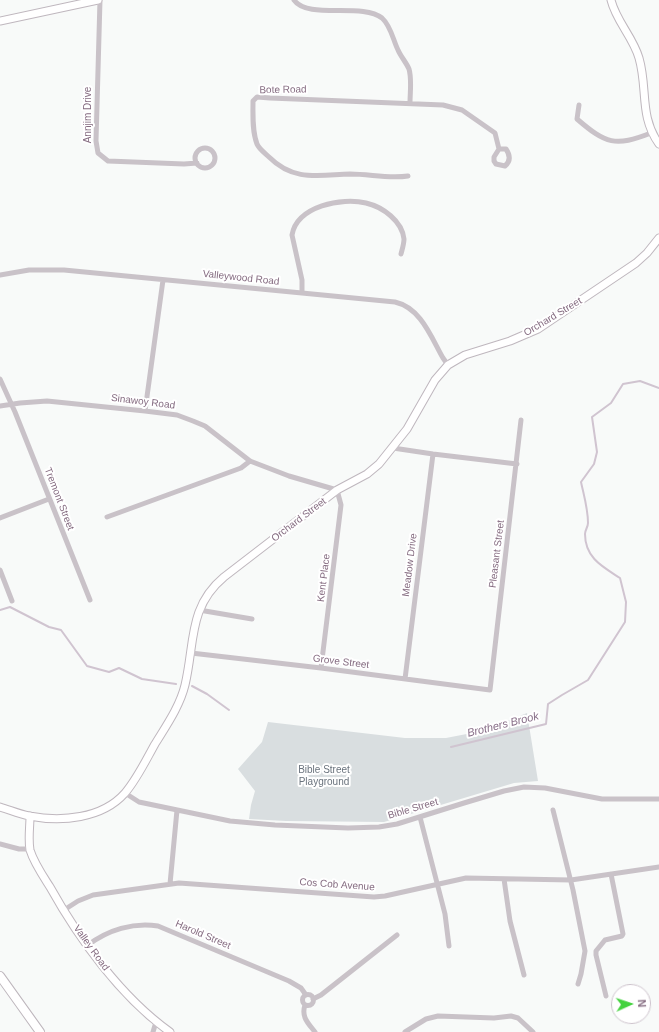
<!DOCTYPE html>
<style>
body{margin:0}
#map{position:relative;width:659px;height:1032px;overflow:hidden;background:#f8faf9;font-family:Helvetica,sans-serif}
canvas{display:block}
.north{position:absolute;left:611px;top:984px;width:40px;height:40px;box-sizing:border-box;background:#fff;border:1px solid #cec4cd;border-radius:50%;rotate:87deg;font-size:11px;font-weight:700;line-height:16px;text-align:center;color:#856c81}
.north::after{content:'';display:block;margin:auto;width:14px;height:18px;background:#44d23f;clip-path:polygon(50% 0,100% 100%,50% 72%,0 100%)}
</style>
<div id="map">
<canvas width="659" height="1032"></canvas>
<div class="north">N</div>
</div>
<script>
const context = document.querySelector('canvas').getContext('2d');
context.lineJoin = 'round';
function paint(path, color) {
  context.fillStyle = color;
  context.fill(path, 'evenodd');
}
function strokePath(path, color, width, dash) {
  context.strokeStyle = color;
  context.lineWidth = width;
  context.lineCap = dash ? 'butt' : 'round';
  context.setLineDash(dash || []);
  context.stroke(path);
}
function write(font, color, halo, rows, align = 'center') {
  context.font = font + ' Helvetica,sans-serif';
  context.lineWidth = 4;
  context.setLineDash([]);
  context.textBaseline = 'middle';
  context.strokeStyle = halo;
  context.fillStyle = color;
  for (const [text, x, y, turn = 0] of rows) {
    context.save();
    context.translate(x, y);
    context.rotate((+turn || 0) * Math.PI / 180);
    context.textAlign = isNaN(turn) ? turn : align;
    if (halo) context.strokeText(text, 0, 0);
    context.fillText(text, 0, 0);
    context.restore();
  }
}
const green = new Path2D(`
 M 527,713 L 538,781 L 514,783 L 384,822 L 286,821 L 249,819 L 251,805 L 255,791 L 238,769 L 262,742 L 268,722 L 405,738 L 446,738 L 482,731 Z`);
const stream = new Path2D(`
 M 0,610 L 10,607 L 49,627 L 61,630 L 87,666 L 109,672 L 119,668 L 142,679 L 176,684
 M 192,686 L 207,694 L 229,710
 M 451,747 L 546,724 L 548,704 L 562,695 L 588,680 L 625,622 L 626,602 L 620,578 C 603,567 585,558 585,534 C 585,530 588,527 588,523 C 588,509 584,496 581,482 L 594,464 L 597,452 L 592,417 L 611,403 L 623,384 L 640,381 L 659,388`);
const street = new Path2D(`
 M 100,0 L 96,141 L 98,153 L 108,161 L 184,164 L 197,163
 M 294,0 C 308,20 362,2 382,18 C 391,26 393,40 398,50 C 401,57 406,62 409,69 C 412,79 410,92 410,103
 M 579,105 L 577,119 C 606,144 615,147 651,133
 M195 158a10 10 0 1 1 20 0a10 10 0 1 1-20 0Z
 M 408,176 C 388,179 370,174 350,174 C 319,175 294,182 269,157 C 266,154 259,149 257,144 C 252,131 253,115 253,101 L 257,97 L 270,98 L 443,105 L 462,110 L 495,133 L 499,149 L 506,149 C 510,155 511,161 505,166 L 496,164 L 494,161 L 494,157 L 499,149
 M 0,275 L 29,270 L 64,270 L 395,302 C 421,308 431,337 443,358 L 448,365
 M 302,293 L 302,280 L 292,235 C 297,206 342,197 366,203 C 383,207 402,221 404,239 C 404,244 402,250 401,254
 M 0,379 L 15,412 L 90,600
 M 0,406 L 20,403 L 47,401 L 145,411 L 177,415 L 193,421 L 205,426 L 250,461 L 289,476 L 337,490 L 341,505 L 321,668
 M 145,411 L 163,280
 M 393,448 L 433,454 L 517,464
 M 107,517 L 241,468 L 250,461
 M 0,518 L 49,499
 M 0,570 L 12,601
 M 199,610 L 252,619
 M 191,653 L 321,668 L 490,690 L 521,420
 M 405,679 L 433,454
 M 125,793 L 139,802 L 230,821 L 275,825 L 348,828 L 379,827 L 397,824 L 464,803 L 504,791 L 524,787 L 545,788 L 602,799 L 659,799
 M 553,810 L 573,890 L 585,951 L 581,974 L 578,984
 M 420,817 L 445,914 L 449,946
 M 0,844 L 19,849 L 30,849
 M 504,879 L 510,921 L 524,975
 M 170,884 L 177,810
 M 64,910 L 78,901 L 93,895 L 179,883 L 374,897 L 385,896 L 466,878 L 571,880 L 659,867
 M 88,945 C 108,930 133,922 158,926 L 289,981 L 301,988 L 306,995
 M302.5 1000a5.5 5.5 0 1 1 11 0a5.5 5.5 0 1 1-11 0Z
 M 606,996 L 596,955 L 596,951 L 605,940 L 622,936 L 623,934 L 611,874
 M 313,999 L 321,995 L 397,935
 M 305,1005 C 301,1017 308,1023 315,1032
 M 153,1032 L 156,1022
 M 405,1032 L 426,1019 L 438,1016 L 494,1018 L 511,1016 L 518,1018 L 533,1032`);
const secondary = new Path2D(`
 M 611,0 C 616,21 633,37 639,58 C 648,89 639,116 659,144
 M 0,21 L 98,0
 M 0,807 C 10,810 19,814 29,816 C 61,822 102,819 125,793 C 137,779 146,760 155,744 C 166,726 180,706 185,685 C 195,643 188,607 224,577 L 337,490 L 367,474 L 379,464 L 407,429 L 435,380 L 448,365 L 465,355 L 510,341 L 538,329 L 636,263 L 647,253 L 659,238
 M 30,816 C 30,827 28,839 30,850 C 34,863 43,876 50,887 C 79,939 121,997 170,1032`);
const primary = new Path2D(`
 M 0,976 L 40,1032`);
const streetNames = [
 ["Bote Road",283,90,-1],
 ["Annjim Drive",88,115,-90],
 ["Valleywood Road",241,278,6],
 ["Orchard Street",553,317,-31],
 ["Sinawoy Road",143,402,7],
 ["Tremont Street",59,499,69],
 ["Orchard Street",299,520,-37],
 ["Pleasant Street",497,554,-83],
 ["Meadow Drive",410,565,-83],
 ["Kent Place",324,578,-83],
 ["Grove Street",341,662,7],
 ["Bible Street",413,809,-16],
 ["Cos Cob Avenue",337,885,4],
 ["Harold Street",203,935,23],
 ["Valley Road",91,948,54]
];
const parkNames = [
 ["Bible Street",324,770],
 ["Playground",324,782]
];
const waterNames = [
 ["Brothers Brook",503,725,-14]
];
paint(green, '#d9dee0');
strokePath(stream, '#d0c4d0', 2);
strokePath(secondary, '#bfb7be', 9);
strokePath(primary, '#bdb6bc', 10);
strokePath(street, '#c9c2c8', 5);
strokePath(secondary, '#fff', 7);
strokePath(primary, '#fff', 8);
write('10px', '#856c81', '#fff', streetNames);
write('10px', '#6a737d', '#fff', parkNames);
write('italic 11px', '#876d87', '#fff', waterNames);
</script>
